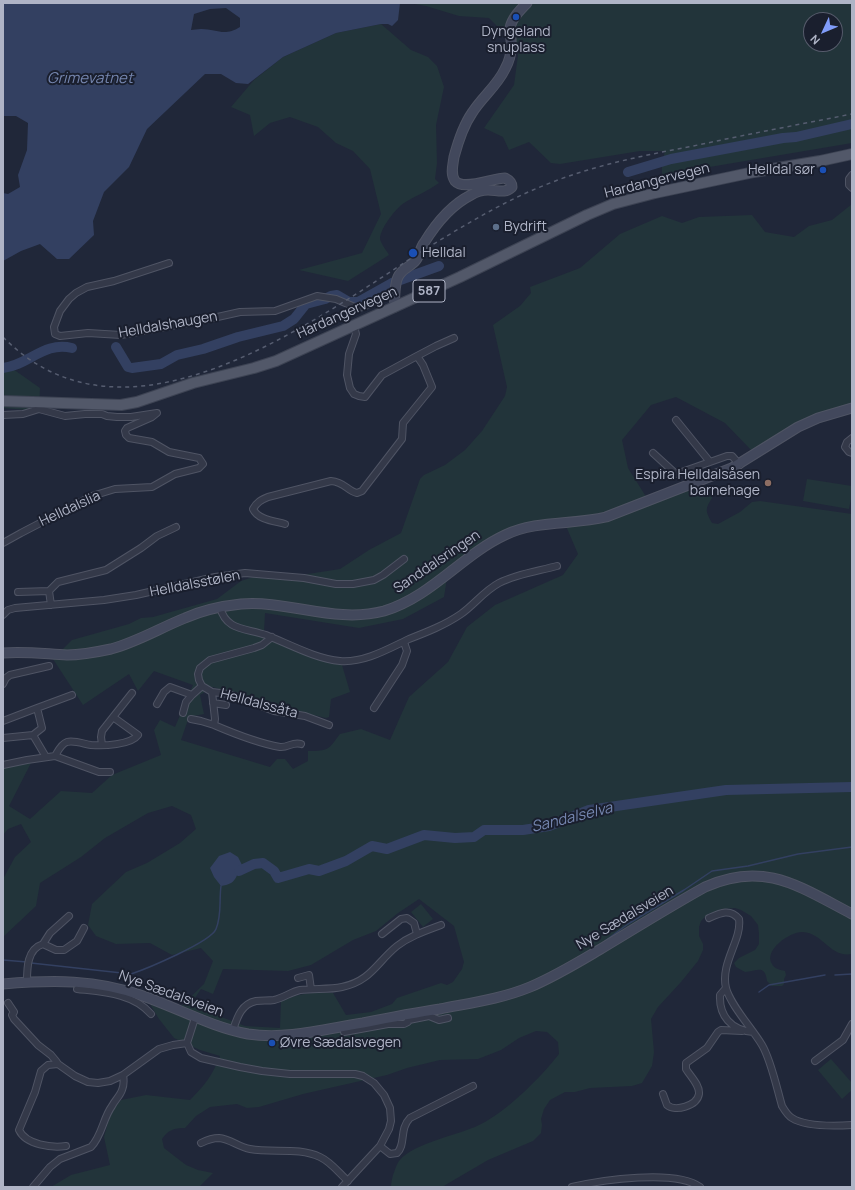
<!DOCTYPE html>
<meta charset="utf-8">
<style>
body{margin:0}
#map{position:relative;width:855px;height:1190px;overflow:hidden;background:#202739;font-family:Manrope,sans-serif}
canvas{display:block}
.frame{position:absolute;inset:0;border:4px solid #afb4c6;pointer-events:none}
.north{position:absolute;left:803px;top:12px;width:40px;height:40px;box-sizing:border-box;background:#1a1f2e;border:1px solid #565b6b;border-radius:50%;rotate:226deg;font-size:11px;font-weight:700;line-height:16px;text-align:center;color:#afb4c6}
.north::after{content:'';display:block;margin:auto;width:14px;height:18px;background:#809cf9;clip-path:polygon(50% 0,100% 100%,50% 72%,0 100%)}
</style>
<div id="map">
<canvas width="855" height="1190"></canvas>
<div class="frame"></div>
<div class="north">N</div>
</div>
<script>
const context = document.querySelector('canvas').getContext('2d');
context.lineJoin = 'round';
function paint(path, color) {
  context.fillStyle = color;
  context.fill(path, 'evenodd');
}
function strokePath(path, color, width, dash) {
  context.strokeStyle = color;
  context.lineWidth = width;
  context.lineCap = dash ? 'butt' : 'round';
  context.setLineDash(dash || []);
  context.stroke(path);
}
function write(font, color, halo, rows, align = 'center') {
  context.font = font + ' Manrope,sans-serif';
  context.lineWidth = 4;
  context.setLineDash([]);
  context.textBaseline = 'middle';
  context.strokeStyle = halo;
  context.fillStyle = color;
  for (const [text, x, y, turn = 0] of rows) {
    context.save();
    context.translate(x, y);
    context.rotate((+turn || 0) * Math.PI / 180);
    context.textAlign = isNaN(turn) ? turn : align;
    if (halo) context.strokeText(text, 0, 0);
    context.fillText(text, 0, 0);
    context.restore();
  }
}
const green = new Path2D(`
 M 409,3 L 852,3 L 852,143 L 662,175 L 662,162 L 665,151 L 640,151 L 560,164 L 551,163 L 529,142 L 509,150 L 503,137 L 484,128 L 514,85 L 519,48 L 489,18 L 459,16 L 426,6 ZM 811,20 L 835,20 L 835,44 L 811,44 Z
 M 381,24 L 411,50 L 428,57 L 437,66 L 444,87 L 436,125 L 437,163 L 435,179 L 439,183 C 428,191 415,196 404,203 C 395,209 380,229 380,239 C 381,244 387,251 389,255 L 348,281 L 299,270 L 362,253 L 381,214 L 370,169 L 353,151 L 336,143 L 318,127 L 290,117 L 270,123 L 254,136 L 250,115 L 231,107 L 254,80 L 283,57 L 336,33 Z
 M 852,204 L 852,406 L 771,440 L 751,450 L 725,423 L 676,397 L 651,405 L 622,440 L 628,468 L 650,503 L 703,486 L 711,492 L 712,498 C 705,509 705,511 712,523 L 718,524 L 740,512 L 752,502 L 760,501 L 852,514 L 852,954 C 830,958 823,933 803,932 C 791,931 763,950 772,964 C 774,969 781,970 785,971 L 786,975 L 784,979 L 784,984 L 782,986 L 772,986 L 767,981 C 765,964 757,971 745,972 L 736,967 L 734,963 L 739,958 L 755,950 L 759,944 L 759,934 L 758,925 L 751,916 L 741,910 L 735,908 L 721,909 L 706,916 L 701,921 L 699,927 L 699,936 L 703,944 L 703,950 L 698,961 L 681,982 L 658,1007 L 651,1019 L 654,1052 L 652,1066 L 642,1083 L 632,1086 L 590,1088 L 575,1092 L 565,1092 L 550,1100 L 544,1109 L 541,1119 L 542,1125 L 541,1133 L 533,1141 L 488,1160 L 442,1187 L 391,1187 C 391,1183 392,1179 393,1175 C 395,1170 396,1165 399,1161 C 413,1142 463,1135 485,1122 C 511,1107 540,1078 559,1054 L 558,1042 L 547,1032 L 536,1031 L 519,1038 L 501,1050 L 478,1059 L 440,1060 L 407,1068 L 387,1075 L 303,1094 L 259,1107 L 247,1108 L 237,1104 L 210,1107 L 196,1116 L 185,1128 C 174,1128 168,1130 162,1139 L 164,1148 L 186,1165 L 198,1170 L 213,1173 L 199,1187 L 51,1187 L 71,1175 L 110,1165 L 104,1137 L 109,1119 L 115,1107 L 121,1100 L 146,1095 L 190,1100 C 205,1085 212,1076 220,1056 L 200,1050 L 174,1038 L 159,1019 L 150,1004 L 174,1013 L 204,984 L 213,961 L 201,948 L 172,955 L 150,943 L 116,944 L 96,936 L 88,925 L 92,904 L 126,872 L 147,863 L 180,843 L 196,829 L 191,815 L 172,806 L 148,813 L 105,838 L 81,857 L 40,883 L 36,906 L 3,937 L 3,879 L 15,857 L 31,842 L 21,824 L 8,829 L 3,835 L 3,768 L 31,763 L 9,806 L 30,819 L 61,791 L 92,793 L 112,775 L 161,755 L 154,730 L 160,720 L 175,727 L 193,685 L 154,671 L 138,691 L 129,674 L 83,705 L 53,659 L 72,640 L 129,624 L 141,618 L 153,617 L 217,599 L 241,581 L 265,573 L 295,576 L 340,569 L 369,550 L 401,533 L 420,479 L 424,475 L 445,465 L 465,450 L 482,431 L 505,396 L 507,387 L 493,325 L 520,306 L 531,293 L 530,287 L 580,268 L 620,234 L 662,216 L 682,223 L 699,217 L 752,215 L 765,232 L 794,237 L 809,226 L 832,220 ZM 566,526 L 578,554 L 563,575 L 495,605 L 467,627 L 448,662 L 409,697 L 390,740 L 361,729 L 340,734 C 328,750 329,751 308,751 L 308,761 L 293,769 L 285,759 L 277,759 L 270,767 L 181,740 L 189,717 L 204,714 L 200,695 L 213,687 L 280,707 L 326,718 L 329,717 L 331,699 L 350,692 L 342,665 L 264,632 L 265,613 L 359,628 L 403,619 L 444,597 L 447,578 L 505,532 ZM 419,899 L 454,926 L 464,962 L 462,969 L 453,982 L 447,985 L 441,983 L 397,998 L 392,1004 L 371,1012 L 346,1015 L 333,993 C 311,992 301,993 281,1001 L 280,1028 L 245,1026 L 190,1005 L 201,989 L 213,994 L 223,969 L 288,971 L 311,965 L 353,940 L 376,931 L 398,913 Z
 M 3,362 L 40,388 L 39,411 L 3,408 Z
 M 807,479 L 852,486 L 852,494 L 849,509 L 803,501 Z
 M 421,904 L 433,919 L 423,927 L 411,912 Z
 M 831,1059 L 852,1083 L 852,1090 L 842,1099 L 818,1070 Z`);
const water = new Path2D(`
 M 3,3 L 400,3 L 398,20 L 392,26 L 388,24 L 381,24 L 336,33 L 283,57 L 248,84 L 236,83 L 221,74 L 205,74 L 147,129 L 129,167 L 104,192 L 93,221 L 94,235 L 69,259 L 57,259 L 40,244 L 21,251 L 3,261 L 3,193 L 8,194 L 20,187 L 18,175 L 27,150 L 28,123 L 16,116 L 3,116 ZM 226,8 L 240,18 L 240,27 C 224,37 217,29 201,29 C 198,29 194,30 191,30 L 194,14 L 210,9 Z
 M 230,852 L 238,857 L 242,865 C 235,877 237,884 221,886 L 214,877 L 210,868 L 219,856 Z`);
const stream = new Path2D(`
 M 605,941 L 628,924 L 684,890 L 712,871 L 748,866 L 798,854 L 852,847
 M 3,960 L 27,962
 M 31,963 L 131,974 C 146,969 211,942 216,929 C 222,915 219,900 221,886
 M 835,975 L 852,974
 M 759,992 L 769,985 L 825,975`);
const river = new Path2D(`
 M 628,172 L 671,159 L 783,138 L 796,137 L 852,124
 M 116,347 L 128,367 L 132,368 L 161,364 L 177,355 L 203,349 L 238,337 L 283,326 L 294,319 L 306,304 L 325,299 L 331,296 L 337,295 L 349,302 L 358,302 L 392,283 L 439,266
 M 3,368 C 29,365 44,341 72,348
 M 239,871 L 254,864 L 263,863 L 274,871 L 278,878 L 309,869 L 319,871 L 346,861 L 372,846 L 387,849 L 424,835 L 455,838 L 474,837 L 484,830 L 523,830 L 549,826 L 589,810 L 726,790 L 852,787`);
const street = new Path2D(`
 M 852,175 L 849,179 L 849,185 L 852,188
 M 169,263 L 114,281 L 87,287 L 76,293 L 69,299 L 60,311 L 54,327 L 55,334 L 60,336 L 88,333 L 121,335 L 204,320 L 240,312 L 275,311 L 317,296 L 336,299 L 357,308 L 363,307 L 396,292
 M 417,356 L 436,346 L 454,338
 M 3,415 L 23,414 L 39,409 L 65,416 L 85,414 L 102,414 L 107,416 L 117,417 L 131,417 L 157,413 L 152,417 L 127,428 L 125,431 L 126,435 L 129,438 L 152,442 L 169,452 L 199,458 L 203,464 L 199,468 L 175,474 L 152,487 L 115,489 L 92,496 L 21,533 L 3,543
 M 676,420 L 710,462
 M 852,438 L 847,442 L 845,447 L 849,452 L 852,453
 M 653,453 L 676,474 L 727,456 L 732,456 L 740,465
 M 285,524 C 275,521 258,520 253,509 C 257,502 261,500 268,497 L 331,481 C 345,482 347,491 357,493 L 362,491 L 402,439 L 403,423 L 432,387 L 423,365 L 417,356 L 382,375 L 365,397 L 359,396 L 354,394 L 350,388 L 347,375 L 349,354 L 356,334 L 354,326
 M 18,592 L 49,591
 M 51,605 L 49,591 L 58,582 L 106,570 L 141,548 L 157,536 L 176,527
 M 220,607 C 226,631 246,628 266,635 C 289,644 316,659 340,661 C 364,663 388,649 409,639 C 427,632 445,625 461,614 C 474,605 484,591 499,583 C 516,574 538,571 557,566
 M 3,615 L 8,610 L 15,608 L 104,600 L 136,595 L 215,577 L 245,573 L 304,578 L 336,584 L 353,584 L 374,580 L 383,575 L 404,559
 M 272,637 L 262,645 L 254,648 L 210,660 L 200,668 L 198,674 L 199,680 L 202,686 L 212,692 L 229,694 L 274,711 L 305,716 L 329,725
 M 3,684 L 6,678 L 10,675 L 49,666
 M 212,692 L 215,719 L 214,725 C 235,734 257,743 280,747 C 288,748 293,741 301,744
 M 213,703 L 226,705
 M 157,704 L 164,692 L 170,687 L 192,695 L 202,686
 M 37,708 L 72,695
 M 374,708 L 402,665 L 407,651 L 404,642
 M 183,713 L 186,702 L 192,695
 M 191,719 L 201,721 L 214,725
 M 3,721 L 37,708 L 42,728 L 33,735
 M 3,738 L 33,735 L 46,757
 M 102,745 L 101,737 L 102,731 L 132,693
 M 55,756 C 58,751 61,744 67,742 C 74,740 84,744 91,745 C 103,746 131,745 138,735 L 113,717
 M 3,765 L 27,760 L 55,756 L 99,772 L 110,772
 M 709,918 C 720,913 730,908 739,919 C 742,940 720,963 726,988 C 731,1006 752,1028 762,1045 C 771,1060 777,1089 782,1106 C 785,1111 788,1116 792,1118 C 806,1127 836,1126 852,1125
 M 382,934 L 401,919 L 407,918 L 414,923 L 417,934
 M 43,944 L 50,933 L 69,916
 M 298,978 L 309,975 L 311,989
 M 27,982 C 27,968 27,949 43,944 L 56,950 L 64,950 L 77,941 L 84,928
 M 726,988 L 720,995 C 719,1016 731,1030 753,1032
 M 77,989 C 103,992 133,993 151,1014
 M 8,1003 L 14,1012 L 12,1015 L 14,1019 L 38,1045 L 51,1055 L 56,1061 L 58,1064 L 75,1076 L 88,1082 L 98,1083 L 110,1081 L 123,1075 L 159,1049 L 173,1045 L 187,1043
 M 195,1018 L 187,1043 L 191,1052 L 201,1058 L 240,1067 L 262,1071 L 290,1074 L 355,1074 L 363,1076 L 374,1083 L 384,1095 L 390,1108 L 391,1121 L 389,1129 L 380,1146 L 342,1187
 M 409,1020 L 429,1016 L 439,1020 L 448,1018
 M 233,1030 C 237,1018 241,1004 256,1001 C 262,1000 268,1001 274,1000 C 283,998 291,992 300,990 C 314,988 329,990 342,987 C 371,981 377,962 397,946 C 410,936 425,931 441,925
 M 344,1032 L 388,1024 L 404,1024 L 408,1022 L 408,1015
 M 815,1061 L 843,1040 L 852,1024
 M 58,1064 L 48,1065 L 41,1071 L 35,1092 L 19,1130 C 26,1145 52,1148 66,1146
 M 663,1094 L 667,1105 C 675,1112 697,1106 699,1094 C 700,1085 690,1076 686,1069 L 686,1063 L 707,1048 L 718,1032 L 721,1030 L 742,1031
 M 201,1143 C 207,1140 212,1138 219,1138 C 230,1139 239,1147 250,1149 C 273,1153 299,1147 320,1157 C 331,1162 339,1173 348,1181
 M 380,1146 L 390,1154 L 397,1153 C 406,1145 399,1129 410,1118 L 473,1086
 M 33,1187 L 50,1167 L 60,1159 L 91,1147 C 102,1136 103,1118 112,1106 C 115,1100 120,1096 122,1090 C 124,1085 124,1080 123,1075
 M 572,1187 C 601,1180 676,1169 700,1187`);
const secondary = new Path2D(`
 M 395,307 C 394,300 395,283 398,277 C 402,268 411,267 416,260 C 420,255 420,248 424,243 C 435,225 451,205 471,195 C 476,192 482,190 488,190 C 497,190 505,194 512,187 C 512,182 509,180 505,178 C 493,178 464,191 455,181 C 450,174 453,165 454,157 C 458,142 463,126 472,113 C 482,97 497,86 505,69 C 510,60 512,50 511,40 C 511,36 510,32 510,28 C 512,18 520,10 527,3
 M 3,653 C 24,651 46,654 67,655 C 82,655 97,652 111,649 C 137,642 160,628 185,618 C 203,610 222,606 241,604 C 289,600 335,624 384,611 C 431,597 462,555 505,535 C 536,520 573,525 606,517 L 732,468 L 798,427 L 818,418 L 852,408
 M 3,984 C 52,980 96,979 143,996 C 178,1008 211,1027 248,1034 C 286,1040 325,1029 363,1023 C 388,1018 414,1013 440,1009 C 470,1003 501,999 530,987 C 554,977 577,963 599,950 C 634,929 669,907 705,887 C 764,860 800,887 852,914`);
const primary = new Path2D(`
 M 3,401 L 121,405 L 137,402 L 193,383 L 254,368 L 276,361 L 460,277 L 587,215 L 613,204 L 655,193 L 754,172 L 820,161 L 852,154`);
const rail = new Path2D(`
 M 3,337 C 127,463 314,320 427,248 C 465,225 504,201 545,185 C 594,165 646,155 698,145 C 749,134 801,124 852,114`);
const markers = [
 [516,17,4,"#1a4fb4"],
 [823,170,4,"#1a4fb4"],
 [496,227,4,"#5c6f8a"],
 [413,253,5,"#1a4fb4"],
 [768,483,4,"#8d6e63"],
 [272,1043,4,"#1a4fb4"]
];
const shields = [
 [429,291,32]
];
const shieldNames = [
 ["587",429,291]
];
const poiNames = [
 ["Dyngeland",516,32,"center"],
 ["snuplass",516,48,"center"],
 ["Helldal sør",815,170,"right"],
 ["Bydrift",504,227],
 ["Helldal",422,253],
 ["Espira Helldalsåsen",760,475,"right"],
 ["barnehage",760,491,"right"],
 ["Øvre Sædalsvegen",280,1043]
];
const streetNames = [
 ["Hardangervegen",657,181,-14],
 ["Hardangervegen",347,313,-24],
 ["Helldalshaugen",168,325,-10],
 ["Helldalslia",70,509,-25],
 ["Sanddalsringen",437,562,-34],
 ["Helldalsstølen",195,584,-11],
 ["Helldalssåta",259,704,15],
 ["Nye Sædalsveien",625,918,-31],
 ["Nye Sædalsveien",171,994,20]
];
const waterNames = [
 ["Grimevatnet",90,79],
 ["Sandalselva",572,818,-14]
];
paint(green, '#22343a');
paint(water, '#334061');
strokePath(stream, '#334061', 1.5);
strokePath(river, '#334061', 10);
strokePath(street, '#4f5464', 8);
strokePath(secondary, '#4f5464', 11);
strokePath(primary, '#3d4353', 12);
strokePath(street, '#343949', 6);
strokePath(secondary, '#42485c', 9);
strokePath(primary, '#525869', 10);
strokePath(rail, '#565d70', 1.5, [4, 4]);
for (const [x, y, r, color] of markers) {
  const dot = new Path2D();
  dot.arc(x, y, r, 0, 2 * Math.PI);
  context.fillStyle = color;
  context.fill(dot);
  strokePath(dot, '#1a1f2e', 1.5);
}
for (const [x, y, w] of shields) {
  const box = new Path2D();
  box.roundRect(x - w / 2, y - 11, w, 22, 3);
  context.fillStyle = '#1a1f2e';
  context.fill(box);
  strokePath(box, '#afb4c6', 1);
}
write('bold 13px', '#afb4c6', null, shieldNames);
write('14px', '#afb4c6', '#1a1f2e', poiNames, 'left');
write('14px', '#afb4c6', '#1a1f2e', streetNames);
write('italic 15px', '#7586af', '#1a1f2e', waterNames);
</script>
